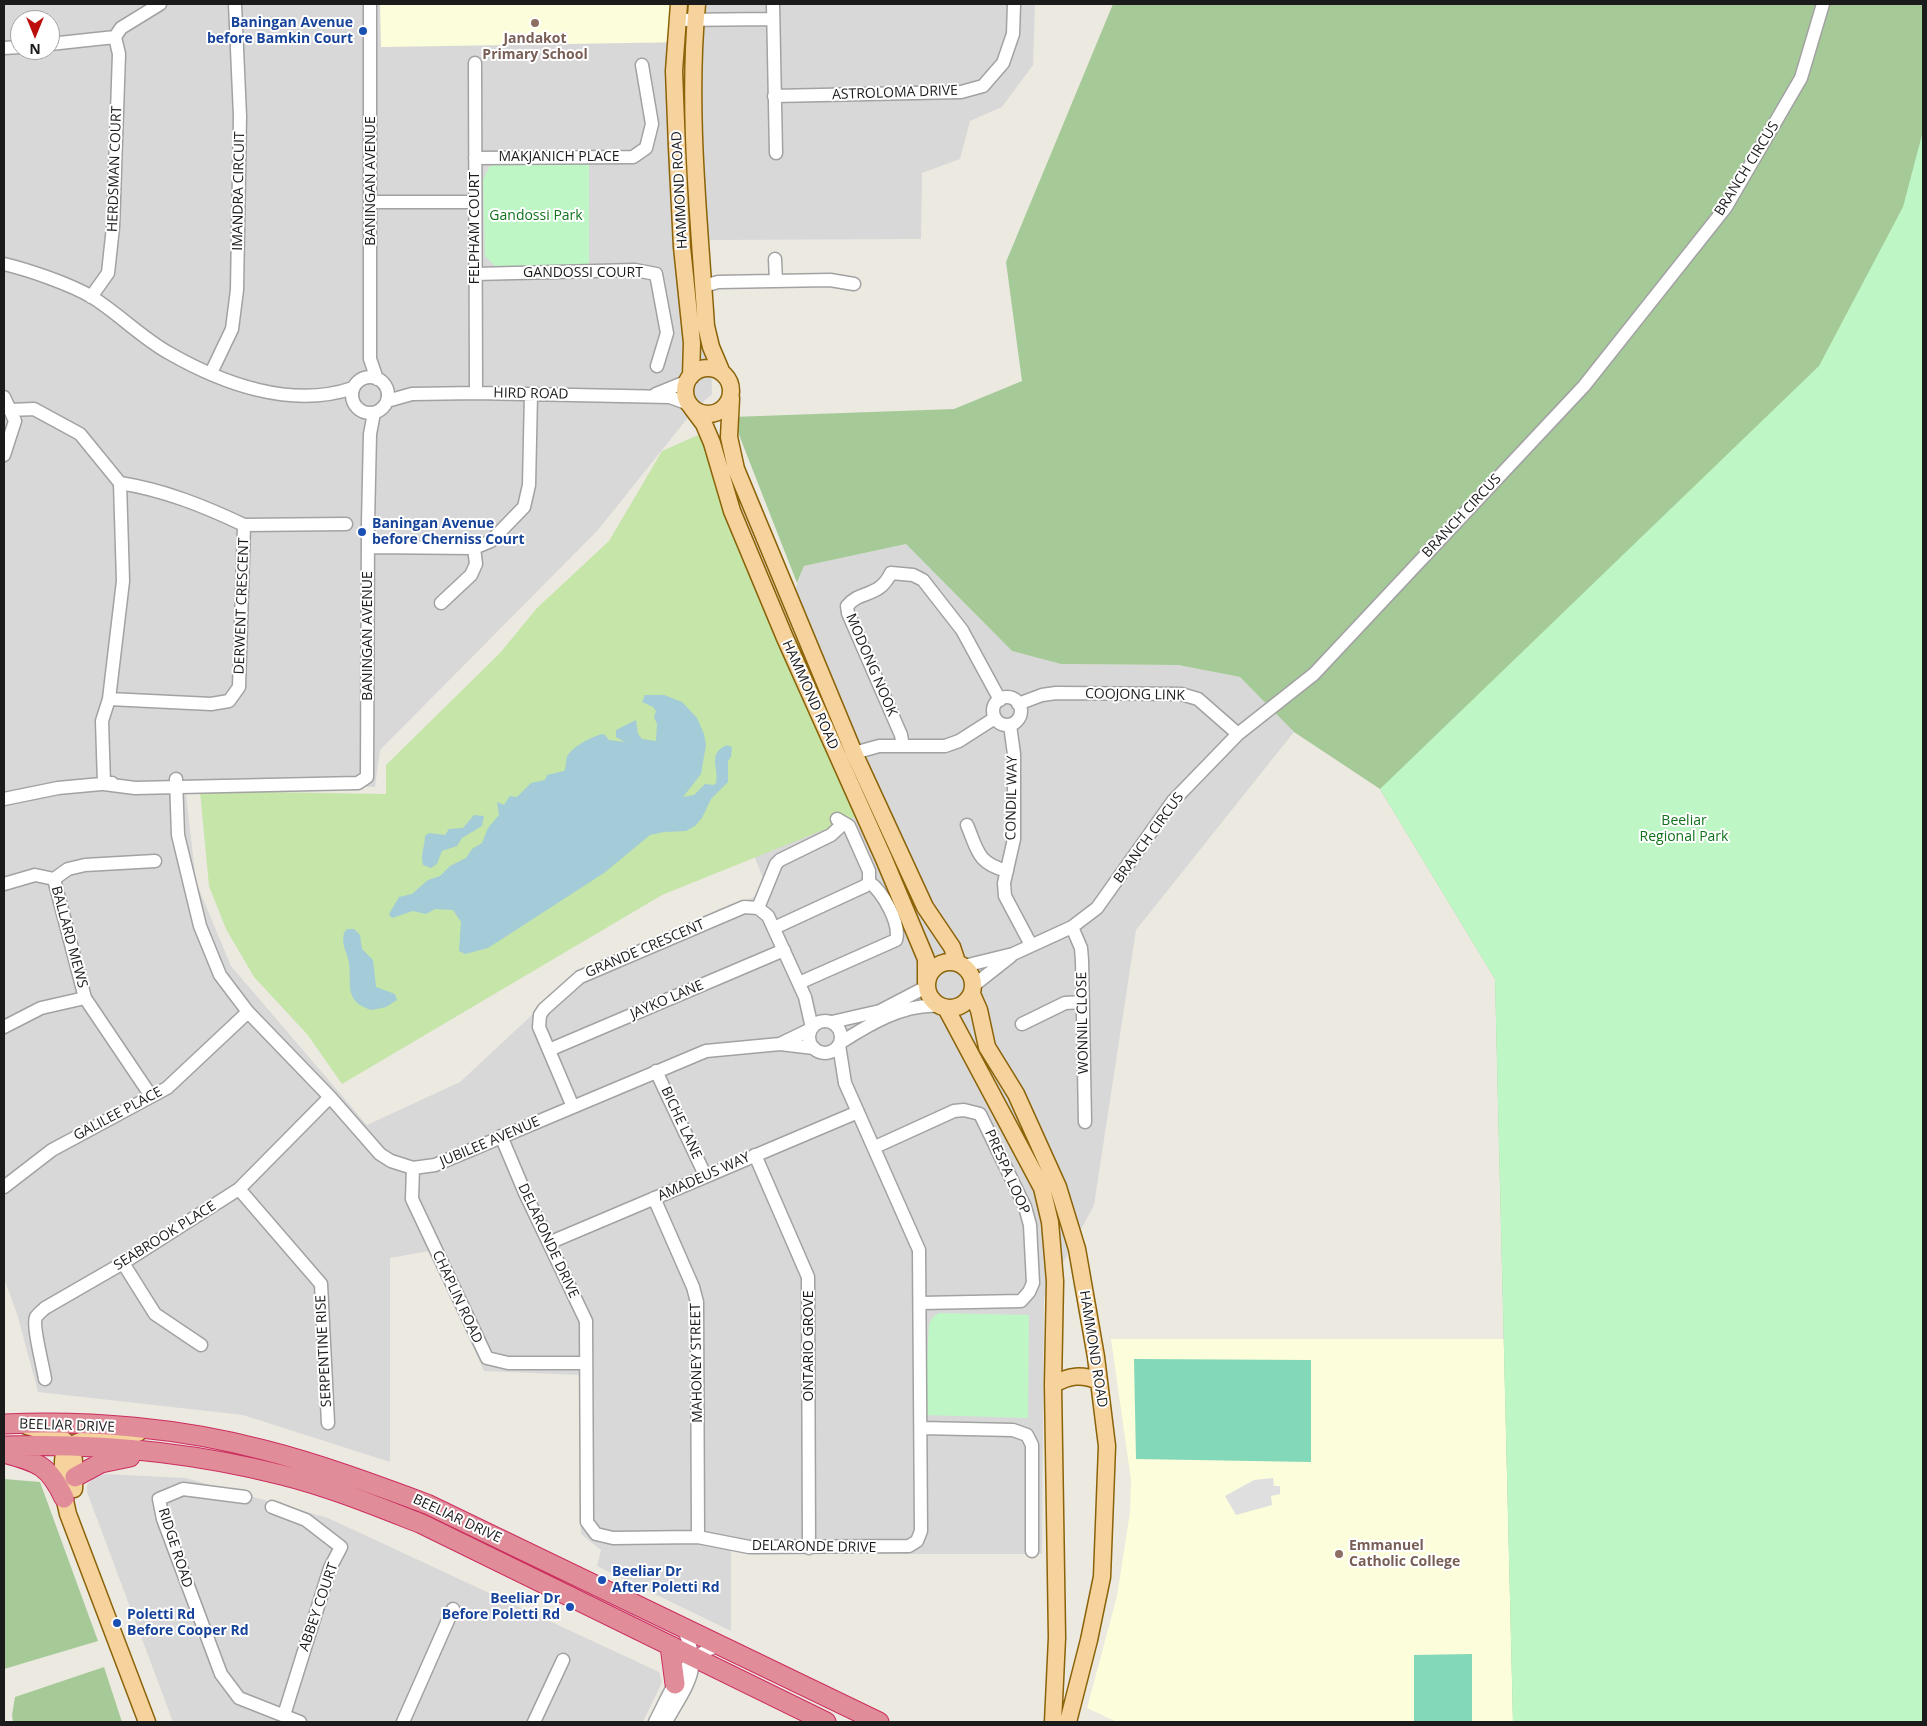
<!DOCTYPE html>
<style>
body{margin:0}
#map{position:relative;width:1927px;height:1726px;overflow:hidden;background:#ece9e1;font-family:"Open Sans",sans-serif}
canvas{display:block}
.frame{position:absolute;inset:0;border:5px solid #1b1b1b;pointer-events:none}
.north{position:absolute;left:10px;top:10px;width:50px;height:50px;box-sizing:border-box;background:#fff;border:1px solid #a4a4a4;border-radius:50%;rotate:180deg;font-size:14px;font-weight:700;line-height:20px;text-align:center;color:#1b1b1b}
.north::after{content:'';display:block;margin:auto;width:18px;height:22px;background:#bc0f0b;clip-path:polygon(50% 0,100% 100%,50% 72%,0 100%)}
</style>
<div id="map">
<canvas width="1927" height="1726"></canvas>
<div class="frame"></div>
<div class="north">N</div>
</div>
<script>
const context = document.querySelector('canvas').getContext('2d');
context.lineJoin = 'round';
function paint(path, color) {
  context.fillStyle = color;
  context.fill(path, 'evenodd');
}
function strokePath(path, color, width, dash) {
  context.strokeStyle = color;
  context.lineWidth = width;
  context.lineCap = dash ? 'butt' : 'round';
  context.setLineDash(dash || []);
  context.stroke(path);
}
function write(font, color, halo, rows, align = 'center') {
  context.font = font + ' "Open Sans",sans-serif';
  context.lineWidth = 4;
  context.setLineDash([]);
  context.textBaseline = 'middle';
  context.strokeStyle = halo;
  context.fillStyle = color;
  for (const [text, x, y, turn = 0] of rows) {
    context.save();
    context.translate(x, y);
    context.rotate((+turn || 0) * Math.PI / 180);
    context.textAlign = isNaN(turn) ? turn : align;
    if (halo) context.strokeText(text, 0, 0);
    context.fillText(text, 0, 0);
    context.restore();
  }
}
const residential = new Path2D(`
 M 4,4 L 1035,4 L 1033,65 L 1002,107 L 970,121 L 960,159 L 922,173 L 921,239 L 708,240 L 712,394 L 694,410 L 598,530 L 380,750 L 375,787 L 185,785 L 196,882 L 231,966 L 367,1125 L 460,1082 L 533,1014 L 571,975 L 768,891 L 746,835 L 857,793 L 787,611 L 804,566 L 906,544 L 1012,651 L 1061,664 L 1178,665 L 1240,677 L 1294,732 L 1136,930 L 1094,1205 L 1044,1298 L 1042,1554 L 755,1554 L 731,1550 L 731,1631 L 597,1566 L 601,1550 L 581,1534 L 579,1375 L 484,1371 L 429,1251 L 390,1258 L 390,1462 L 243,1415 L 38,1392 L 18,1317 L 4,1278 ZM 20,20 L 50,20 L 50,50 L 20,50 Z
 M 105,1474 L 186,1478 L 328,1518 L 659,1672 L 662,1682 L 643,1722 L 173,1722 L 87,1492 L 87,1485 L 93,1478 Z`);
const education = new Path2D(`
 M 380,4 L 693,4 L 687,42 L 385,47 L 381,47 Z
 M 1111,1339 L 1550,1339 L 1559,1722 L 1117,1722 L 1087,1708 L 1117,1596 L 1130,1512 L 1131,1480 Z`);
const grass = new Path2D(`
 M 705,432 L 858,816 L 662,895 L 342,1084 L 307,1034 L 254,977 L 226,929 L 209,886 L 200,791 L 386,794 L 386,765 L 500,653 L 537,608 L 609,541 L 662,451 Z`);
const forest = new Path2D(`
 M 1113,4 L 1923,4 L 1923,1722 L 1513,1722 L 1495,979 L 1380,789 L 1294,732 L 1240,677 L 1178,665 L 1061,664 L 1012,651 L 906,544 L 804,566 L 797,583 L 732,417 L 954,409 L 1022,381 L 1006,262 Z
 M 4,1479 L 40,1482 L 98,1641 L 4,1669 Z
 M 104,1667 L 122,1722 L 13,1722 L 12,1715 L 15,1697 Z`);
const park = new Path2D(`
 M 1923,131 L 1923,1722 L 1513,1722 L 1495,979 L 1380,789 L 1819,366 L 1903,207 Z
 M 498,164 L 589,164 L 589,267 L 496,267 L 485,256 L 483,180 L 489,167 Z
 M 939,1313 L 1029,1315 L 1028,1418 L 924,1415 L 929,1324 L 933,1317 Z`);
const pitch = new Path2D(`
 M 1134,1359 L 1311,1360 L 1311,1462 L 1136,1459 Z
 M 1472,1654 L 1472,1722 L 1414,1722 L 1414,1655 Z`);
const parking = new Path2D(`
 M 1273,1478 L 1274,1486 L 1280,1486 L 1280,1494 L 1271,1496 L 1272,1505 L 1236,1515 L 1225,1496 L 1254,1480 Z`);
const water = new Path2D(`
 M 645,695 L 664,695 L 682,702 L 697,718 L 704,734 L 706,745 L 701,774 L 683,797 L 694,795 L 705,784 L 714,785 L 716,783 C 720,769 706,754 727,745 L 732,747 L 731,757 L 728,761 L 728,782 L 711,799 L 702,818 L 695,826 L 686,831 L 664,832 L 650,835 L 604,873 L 488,948 L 465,954 L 459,951 L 461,922 L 453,910 L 435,909 L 426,914 L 413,911 L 392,918 L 389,914 L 399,897 L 412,894 L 428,880 L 440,876 L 450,866 L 466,858 L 472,849 L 482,843 L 488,828 L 499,815 L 497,802 L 504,805 L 510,796 L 517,797 L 531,783 L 545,780 L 547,775 L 564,771 C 567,766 565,759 568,755 C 574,746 594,735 604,734 L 609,740 L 625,742 L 616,737 L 616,730 L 636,720 L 638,734 L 642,739 L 656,741 L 657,724 L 654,717 L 656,711 L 653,707 L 642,702 Z
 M 474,815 L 484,816 L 482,826 L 462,838 L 457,846 L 442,851 L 437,864 L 431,868 L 423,865 C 420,854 425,847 425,836 L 429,833 L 445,835 L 449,829 L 463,828 Z
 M 347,929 L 354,929 L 360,935 L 362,949 L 373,960 L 376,987 L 395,994 L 397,1000 L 386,1007 L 372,1010 C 343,1002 352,984 349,963 C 347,951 341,946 344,933 Z`);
const minor = new Path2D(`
 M 370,4 L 370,359 L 377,379
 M 773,4 L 776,153
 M 677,20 L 772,19
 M 50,44 L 115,37 L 121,28 L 160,4
 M 4,48 L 20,47
 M 475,63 L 476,393
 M 774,96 L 961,92 L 983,86 L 1003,63 L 1013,34 L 1014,4
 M 475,158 L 633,157 L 646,148 L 652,124 L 642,65
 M 371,202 L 474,202
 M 775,259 L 776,281
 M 4,264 C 29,270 70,284 92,297 C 119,314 142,338 169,353 C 223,384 292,409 353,388
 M 475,274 L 635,270 L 656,274 L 667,333 L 657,366
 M 704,286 L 718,282 L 830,280 L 854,284
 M 91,297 L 108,273 L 113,227 L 119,54 L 115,37
 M 211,373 L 232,329 L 237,290 L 240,116 L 235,4
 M352 395a18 18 0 1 1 36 0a18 18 0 1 1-36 0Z
 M 656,394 L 688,381
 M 4,397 L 15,421 L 4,455
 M 387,401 L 412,394 L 476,393 L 670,397 L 689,404
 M 10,410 L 34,409 L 80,434 L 120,483
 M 244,525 L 346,524
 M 368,547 L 474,548 L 491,541 L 524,507 L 529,485 L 531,394
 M 441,603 L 471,575 L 476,564 L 474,548
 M993 711a14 14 0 1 1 28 0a14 14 0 1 1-28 0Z
 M 1018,704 L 1042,695 L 1056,693 L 1181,694 L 1198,699 L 1238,734
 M 1010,725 L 1014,754 L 1014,839 L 1004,883 L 1005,896 L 1031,945
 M 903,746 L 901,735 L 848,613 L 847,606 C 861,589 878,599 891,573 L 913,575 L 923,580 L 962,630 L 1000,700
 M 854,753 L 879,746 L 945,746 L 959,741 L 995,718
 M 176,779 L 178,835 L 200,926 L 220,975 L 248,1012 L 330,1097 L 380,1154 L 391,1161 L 413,1168 L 435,1165 L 706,1051 L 780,1044 L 814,1048
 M 104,784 L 102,721 L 109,699 L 123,581 L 120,483 C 164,490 204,506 244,525 L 239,687 L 229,701 L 211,704 L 109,699
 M 104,784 L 135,788 L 358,783 L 367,777 L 368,523 L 370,434 L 374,413
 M 4,799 L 58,788 L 112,783
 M 967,825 C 978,851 977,863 1007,871
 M 54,879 L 85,998 L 151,1096
 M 4,884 L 35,875 L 54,879 L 68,869 L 85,865 L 155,861
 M 758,908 L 776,864 L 780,860 L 831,835 L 844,823
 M 1072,927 L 1081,948 L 1082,960 L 1085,1122
 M 774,928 L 865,886 L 869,882 L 869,871 L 849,826 L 837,819
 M 964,966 L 1013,954 L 1072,927 L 1097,908 L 1173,801 L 1238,734 L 1314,674 L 1584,386 L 1726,207 L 1801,78 L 1823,4
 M 799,983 L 896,940 C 901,923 882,891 869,882
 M 973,986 L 1011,956
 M809 1037a16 16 0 1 1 32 0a16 16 0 1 1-32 0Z
 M 832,1022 L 880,1011 L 926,987
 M 1022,1024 L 1065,1003 L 1083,1002
 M 4,1027 L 41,1008 L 85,998
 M 840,1043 C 868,1025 904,1003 939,1006
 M 780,1044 L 811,1029
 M 549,1050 L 784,950
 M 656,1071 L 705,1175
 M 573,1107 L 539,1027 L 540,1015 L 544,1009 L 580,977 L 744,907 L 758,908 L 768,916 L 805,997 L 812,1028
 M 501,1136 L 525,1193 L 586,1321 L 587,1522 L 596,1534 L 613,1538 L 698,1537 L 749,1547 L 909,1546 L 917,1541 L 921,1531 L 919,1250 L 845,1083 L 839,1045
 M 875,1147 L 954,1111 L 964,1110 L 980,1114 L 1025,1207 L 1030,1225 L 1033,1283 L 1029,1292 L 1021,1301 L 921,1303
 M 755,1155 L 808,1277 L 809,1548
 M 413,1168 L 412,1199 L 487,1358 L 508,1363 L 586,1363
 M 4,1187 L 52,1150 L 167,1088 L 248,1012
 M 239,1189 L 321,1284 L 328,1423
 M 654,1198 L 693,1287 L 697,1302 L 698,1537
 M 551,1242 L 858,1112
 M 123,1263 L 155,1314 L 201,1345
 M 45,1379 C 43,1366 32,1325 36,1317 C 38,1314 42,1311 45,1308 L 123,1263 L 239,1189 L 330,1097
 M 921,1428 L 1013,1430 L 1027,1435 L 1032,1445 L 1032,1551
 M 245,1497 L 183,1489 L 159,1499 L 163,1519 L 221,1674 L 239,1698 L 300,1722
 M 272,1507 L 306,1520 L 341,1547 L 330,1568 L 284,1715
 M 403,1722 L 453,1609
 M 534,1722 L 563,1660
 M 655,1722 C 672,1690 681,1658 719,1645
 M 666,1722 C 686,1685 705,1668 682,1627`);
const major = new Path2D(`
 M 679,4 L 674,71 L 677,148 L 682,247 L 692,343 L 691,376
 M 697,4 C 687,110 699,219 706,326 L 711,347 L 722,373
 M685 391a23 23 0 1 1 46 0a23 23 0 1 1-46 0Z
 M 731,398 L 729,437 L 736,469 L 854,753 L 925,907 L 952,947 L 957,962
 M 692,408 L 704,424 L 712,443 L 732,511 L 785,638 L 884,859 L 926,959 L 926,983
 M927 985a23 23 0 1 1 46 0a23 23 0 1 1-46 0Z
 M 972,994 L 979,1010 L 987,1047 L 1016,1094 L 1058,1187 L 1077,1249 L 1096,1357 L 1107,1446 L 1102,1577 L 1089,1640 L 1068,1722
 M 946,1008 L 1042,1188 L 1050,1222 L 1055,1281 L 1053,1385 L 1057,1638 L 1053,1722
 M 1053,1385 C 1069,1375 1082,1374 1099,1381
 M 27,1426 C 73,1439 76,1441 74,1489
 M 138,1433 C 120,1434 74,1435 65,1452 C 62,1458 63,1465 63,1472 C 63,1486 64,1499 68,1514 L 147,1722`);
const highway = new Path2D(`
 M 4,1424 C 89,1420 181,1428 264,1450 C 319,1464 373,1484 427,1504 L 879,1722
 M 4,1446 C 97,1443 192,1452 282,1475 C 330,1487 376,1506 422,1524 L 826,1722
 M 4,1453 C 37,1462 49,1465 64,1498
 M 75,1477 L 101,1463 L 130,1457
 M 670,1646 L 675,1684`);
const markers = [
 [535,23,5,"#8d6e63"],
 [363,31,5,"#1a4fb4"],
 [362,532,5,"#1a4fb4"],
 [1339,1554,5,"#8d6e63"],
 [602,1580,5,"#1a4fb4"],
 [570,1607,5,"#1a4fb4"],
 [117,1623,5,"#1a4fb4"]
];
const transitNames = [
 ["Baningan Avenue",353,23,"right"],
 ["before Bamkin Court",353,39,"right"],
 ["Baningan Avenue",372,524],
 ["before Cherniss Court",372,540],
 ["Beeliar Dr",612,1572],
 ["After Poletti Rd",612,1588],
 ["Beeliar Dr",560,1599,"right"],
 ["Before Poletti Rd",560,1615,"right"],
 ["Poletti Rd",127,1615],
 ["Before Cooper Rd",127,1631]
];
const educationNames = [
 ["Jandakot",535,39],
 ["Primary School",535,55],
 ["Emmanuel",1349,1546,"left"],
 ["Catholic College",1349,1562,"left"]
];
const streetNames = [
 ["ASTROLOMA DRIVE",895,93,-2],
 ["MAKJANICH PLACE",559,157],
 ["HERDSMAN COURT",115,169,-88],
 ["BRANCH CIRCUS",1747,169,-58],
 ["BANINGAN AVENUE",371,181,-90],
 ["HAMMOND ROAD",680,190,-93],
 ["IMANDRA CIRCUIT",239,191,-89],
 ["FELPHAM COURT",475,228,-90],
 ["GANDOSSI COURT",583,273],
 ["HIRD ROAD",531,394,1],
 ["BRANCH CIRCUS",1462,516,-47],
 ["DERWENT CRESCENT",242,606,-88],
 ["BANINGAN AVENUE",368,636,-90],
 ["MODONG NOOK",871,665,67],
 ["HAMMOND ROAD",810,695,66],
 ["COOJONG LINK",1135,695,1],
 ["CONDIL WAY",1012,798,-89],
 ["BRANCH CIRCUS",1149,838,-54],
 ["BALLARD MEWS",69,937,75],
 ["GRANDE CRESCENT",645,949,-23],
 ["JAYKO LANE",667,1000,-23],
 ["WONNIL CLOSE",1083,1023,-91],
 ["GALILEE PLACE",118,1114,-28],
 ["BICHE LANE",681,1123,65],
 ["JUBILEE AVENUE",490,1142,-23],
 ["PRESPA LOOP",1007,1172,66],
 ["AMADEUS WAY",704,1177,-24],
 ["SEABROOK PLACE",165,1236,-32],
 ["DELARONDE DRIVE",548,1241,65],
 ["CHAPLIN ROAD",457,1297,65],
 ["ONTARIO GROVE",809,1346,-90],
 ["HAMMOND ROAD",1093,1349,81],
 ["SERPENTINE RISE",324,1351,-93],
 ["MAHONEY STREET",697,1363,-91],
 ["BEELIAR DRIVE",67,1426,2],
 ["BEELIAR DRIVE",457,1519,25],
 ["DELARONDE DRIVE",814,1547,1],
 ["RIDGE ROAD",175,1548,72],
 ["ABBEY COURT",319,1607,-71]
];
const parkNames = [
 ["Gandossi Park",536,216],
 ["Beeliar",1684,821],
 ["Regional Park",1684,837]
];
paint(residential, '#d9d8d8');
paint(education, '#fcfdda');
paint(grass, '#c5e5a9');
paint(forest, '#a5ca98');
paint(park, '#bff6c5');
paint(pitch, '#82d8b9');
paint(parking, '#dfdfdf');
paint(water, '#a3cbd8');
strokePath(minor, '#a2a2a2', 15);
strokePath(major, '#8b6308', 19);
strokePath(highway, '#cc2d5f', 21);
strokePath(minor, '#fff', 12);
strokePath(major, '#f6d29c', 16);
strokePath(highway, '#e18c99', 19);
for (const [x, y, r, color] of markers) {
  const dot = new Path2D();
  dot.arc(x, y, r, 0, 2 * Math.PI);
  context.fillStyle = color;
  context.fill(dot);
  strokePath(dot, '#fff', 2);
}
write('bold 14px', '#164399', '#fff', transitNames, 'left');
write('bold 14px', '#785e54', '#fff', educationNames);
write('14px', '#1b1b1b', '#fff', streetNames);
write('14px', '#11721b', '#fff', parkNames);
</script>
